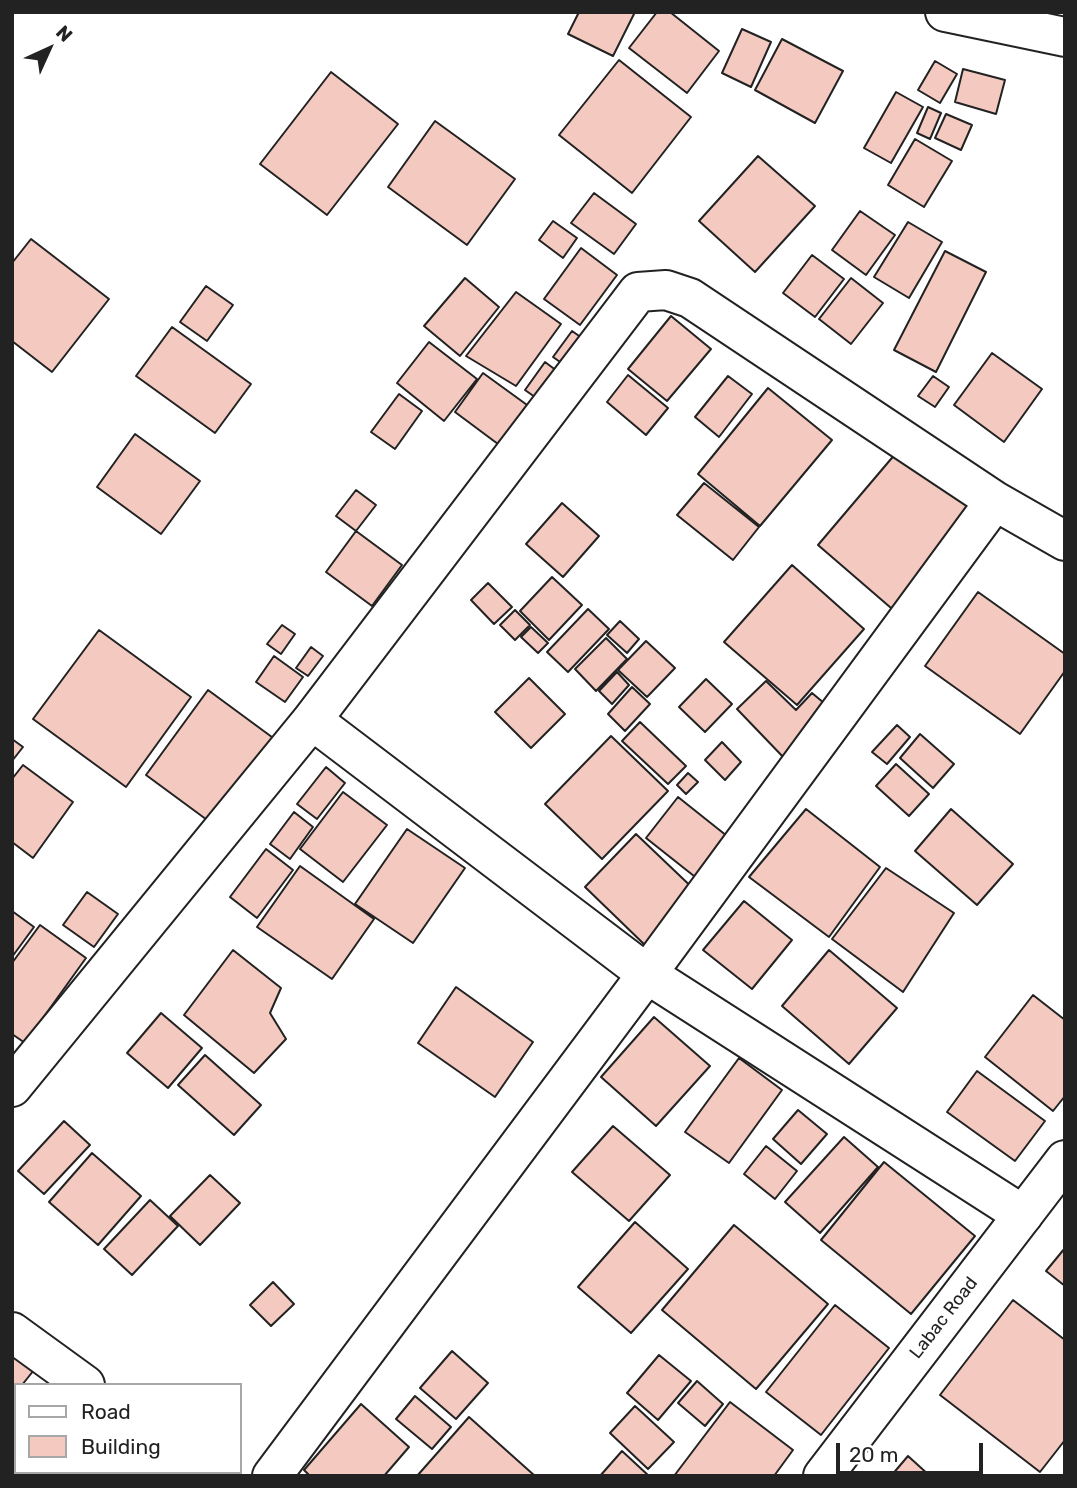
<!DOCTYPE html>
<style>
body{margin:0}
#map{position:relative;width:1077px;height:1488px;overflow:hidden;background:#fff;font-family:Rubik,sans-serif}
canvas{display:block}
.frame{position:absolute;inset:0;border:14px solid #222;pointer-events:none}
.legend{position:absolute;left:14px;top:1383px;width:228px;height:91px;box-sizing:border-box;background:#fff;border:2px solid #a7a7a7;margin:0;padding:9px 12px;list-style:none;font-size:21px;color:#222}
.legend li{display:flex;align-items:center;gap:14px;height:35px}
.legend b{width:35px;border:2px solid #a7a7a7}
.north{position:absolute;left:14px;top:14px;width:70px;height:70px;-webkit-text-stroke:5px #fff;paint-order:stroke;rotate:45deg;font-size:19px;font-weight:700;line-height:28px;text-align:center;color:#222}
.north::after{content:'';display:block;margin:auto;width:24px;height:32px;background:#222;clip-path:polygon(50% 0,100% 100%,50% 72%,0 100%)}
.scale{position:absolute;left:836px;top:1443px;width:147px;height:32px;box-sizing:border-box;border:4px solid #222;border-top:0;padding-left:9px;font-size:21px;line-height:24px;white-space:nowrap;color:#222;-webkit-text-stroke:5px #fff;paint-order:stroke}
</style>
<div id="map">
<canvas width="1077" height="1488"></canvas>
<div class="frame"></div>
<ul class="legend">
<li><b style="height:9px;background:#fff"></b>Road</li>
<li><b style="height:19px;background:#f3c9c0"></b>Building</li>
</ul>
<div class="north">N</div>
<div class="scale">20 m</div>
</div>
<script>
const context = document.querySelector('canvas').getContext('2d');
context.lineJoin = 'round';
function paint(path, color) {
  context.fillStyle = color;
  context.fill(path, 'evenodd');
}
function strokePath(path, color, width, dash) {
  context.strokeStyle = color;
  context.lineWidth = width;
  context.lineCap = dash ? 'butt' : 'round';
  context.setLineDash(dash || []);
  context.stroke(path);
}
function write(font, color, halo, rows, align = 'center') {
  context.font = font + ' Rubik,sans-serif';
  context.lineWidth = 5;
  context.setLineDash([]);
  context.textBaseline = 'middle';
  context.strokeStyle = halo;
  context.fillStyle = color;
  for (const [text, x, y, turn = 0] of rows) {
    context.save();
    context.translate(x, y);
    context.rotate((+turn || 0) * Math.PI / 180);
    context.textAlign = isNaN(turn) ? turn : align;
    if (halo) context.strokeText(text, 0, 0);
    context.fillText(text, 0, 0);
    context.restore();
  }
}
const building = new Path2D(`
 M 579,12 L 635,12 L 613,56 L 568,34 Z
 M 657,12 L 670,12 L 719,51 L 687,93 L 629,48 Z
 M 742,29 L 771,42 L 751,87 L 722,73 Z
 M 782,39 L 843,71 L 815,123 L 755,90 Z
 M 619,60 L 691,117 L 632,193 L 559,135 Z
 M 935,61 L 957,74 L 940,103 L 918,90 Z
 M 963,69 L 1005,80 L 996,114 L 955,102 Z
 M 331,72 L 398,124 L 327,215 L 260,164 Z
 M 896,92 L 923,107 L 891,163 L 864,148 Z
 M 928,107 L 941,113 L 930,139 L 917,133 Z
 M 946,114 L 972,125 L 961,150 L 935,138 Z
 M 435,121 L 515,179 L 467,245 L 388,187 Z
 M 915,139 L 952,161 L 924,207 L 888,185 Z
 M 758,156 L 815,206 L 755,272 L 699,221 Z
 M 594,193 L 636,224 L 614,254 L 571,223 Z
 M 860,211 L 895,235 L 866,275 L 832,250 Z
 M 553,221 L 577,238 L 563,258 L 539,240 Z
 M 908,222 L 942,242 L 909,298 L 874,277 Z
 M 31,239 L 109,299 L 52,372 L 12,341 L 12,263 Z
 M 581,248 L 617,275 L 580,325 L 544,299 Z
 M 945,251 L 986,272 L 936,372 L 894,350 Z
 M 812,255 L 844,279 L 815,317 L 783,293 Z
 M 465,278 L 499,307 L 460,356 L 424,326 Z
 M 851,278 L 883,303 L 851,344 L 819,319 Z
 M 206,286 L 233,305 L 207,341 L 180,322 Z
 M 516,292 L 561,324 L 516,386 L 466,356 Z
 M 671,316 L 711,349 L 667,401 L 628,369 Z
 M 172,327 L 251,384 L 215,433 L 136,376 Z
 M 572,331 L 592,345 L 573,371 L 553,357 Z
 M 429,342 L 477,379 L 444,421 L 397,383 Z
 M 992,353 L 1042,389 L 1004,442 L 954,405 Z
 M 545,362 L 569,380 L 549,407 L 525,390 Z
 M 483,373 L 534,410 L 506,450 L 455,412 Z
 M 628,375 L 668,408 L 646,435 L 607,402 Z
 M 728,376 L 752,394 L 719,437 L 695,417 Z
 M 933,376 L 949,387 L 935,407 L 918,396 Z
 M 768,388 L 832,440 L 760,526 L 698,474 Z
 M 399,394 L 422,411 L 395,449 L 371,432 Z
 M 135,434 L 200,481 L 161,534 L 97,487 Z
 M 902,446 L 983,515 L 898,614 L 818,545 Z
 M 704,483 L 759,527 L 733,560 L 677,515 Z
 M 356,490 L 376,505 L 356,531 L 336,516 Z
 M 562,503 L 599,536 L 563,577 L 526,544 Z
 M 356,531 L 402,565 L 372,606 L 326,572 Z
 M 792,565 L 864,629 L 797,705 L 724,642 Z
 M 552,577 L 582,605 L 549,640 L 520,611 Z
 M 488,583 L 512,607 L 494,624 L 471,600 Z
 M 978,592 L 1065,654 L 1065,671 L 1020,734 L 925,666 Z
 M 588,609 L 609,629 L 568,672 L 547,652 Z
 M 515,610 L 530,625 L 515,640 L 500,625 Z
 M 620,621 L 639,639 L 627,653 L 607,635 Z
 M 282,625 L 295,634 L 281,654 L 267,644 Z
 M 531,627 L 548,643 L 538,653 L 521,637 Z
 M 99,630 L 191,697 L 126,787 L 33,719 Z
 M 606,638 L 627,659 L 596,691 L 575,669 Z
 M 646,641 L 675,668 L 647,697 L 618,670 Z
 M 311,647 L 323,656 L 308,676 L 296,668 Z
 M 274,656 L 303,677 L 285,702 L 256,682 Z
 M 617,672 L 629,685 L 612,704 L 599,691 Z
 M 529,678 L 565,714 L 531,748 L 495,712 Z
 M 706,679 L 732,704 L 705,732 L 679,707 Z
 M 766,681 L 796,710 L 812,693 L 836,713 L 786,760 L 737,709 Z
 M 632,687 L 650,704 L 625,731 L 608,714 Z
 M 208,690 L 280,743 L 218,828 L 146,775 Z
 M 640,722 L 686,766 L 668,784 L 622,741 Z
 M 897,725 L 910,737 L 887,764 L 872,752 Z
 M 920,734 L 954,764 L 933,788 L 900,758 Z
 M 611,736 L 668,791 L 602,859 L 545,804 Z
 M 12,739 L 23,747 L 12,761 Z
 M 722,742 L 741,762 L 725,780 L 705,760 Z
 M 896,764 L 929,794 L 909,816 L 876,786 Z
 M 23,765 L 73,802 L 33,858 L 12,842 L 12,779 Z
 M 326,767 L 345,783 L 317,819 L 297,804 Z
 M 688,773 L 698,782 L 686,794 L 677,785 Z
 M 343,792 L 387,825 L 343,882 L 300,849 Z
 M 678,797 L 732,840 L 699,880 L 646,838 Z
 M 806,809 L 880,867 L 829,937 L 749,877 Z
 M 951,809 L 1013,864 L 977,905 L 915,851 Z
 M 294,812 L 313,827 L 290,859 L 270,844 Z
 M 407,829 L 465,868 L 413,943 L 355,904 Z
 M 636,834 L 700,895 L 648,948 L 585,887 Z
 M 266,849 L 293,870 L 257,918 L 230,897 Z
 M 300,866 L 374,919 L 332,979 L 257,927 Z
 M 886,868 L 954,913 L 903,992 L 832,939 Z
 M 87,892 L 118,914 L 94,947 L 63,925 Z
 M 744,901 L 792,940 L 752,989 L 703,950 Z
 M 12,911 L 34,927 L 12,957 Z
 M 40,925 L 86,958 L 25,1043 L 12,1034 L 12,963 Z
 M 233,950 L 281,988 L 270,1013 L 286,1039 L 254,1073 L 184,1015 Z
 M 829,950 L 897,1008 L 849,1064 L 782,1006 Z
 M 456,987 L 533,1042 L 495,1097 L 418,1043 Z
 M 1033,995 L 1065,1020 L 1065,1096 L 1053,1111 L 985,1057 Z
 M 161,1013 L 202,1048 L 168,1088 L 127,1053 Z
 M 654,1017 L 710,1066 L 656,1126 L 601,1077 Z
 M 205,1055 L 261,1105 L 234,1135 L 178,1085 Z
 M 739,1058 L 782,1090 L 729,1163 L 685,1132 Z
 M 977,1071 L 1045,1121 L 1015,1161 L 947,1112 Z
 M 798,1110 L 827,1134 L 801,1164 L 773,1139 Z
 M 64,1121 L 90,1145 L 44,1194 L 18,1171 Z
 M 613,1126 L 670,1175 L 629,1221 L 572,1172 Z
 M 844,1137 L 878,1167 L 820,1233 L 785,1202 Z
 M 766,1146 L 797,1171 L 775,1199 L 744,1174 Z
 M 92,1153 L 141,1196 L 98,1245 L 49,1202 Z
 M 884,1162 L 975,1236 L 911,1314 L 821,1240 Z
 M 210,1175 L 240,1203 L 200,1245 L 170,1216 Z
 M 150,1200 L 178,1226 L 132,1275 L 104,1249 Z
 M 635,1222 L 688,1269 L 631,1333 L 578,1287 Z
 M 734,1225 L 828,1304 L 756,1389 L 662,1310 Z
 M 1065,1248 L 1065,1286 L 1046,1271 Z
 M 273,1282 L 294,1304 L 271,1326 L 250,1305 Z
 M 1013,1300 L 1065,1340 L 1065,1440 L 1040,1472 L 940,1395 Z
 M 835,1305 L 889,1348 L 821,1435 L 766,1392 Z
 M 12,1348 L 38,1365 L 22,1385 L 16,1385 L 12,1397 Z
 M 452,1351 L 488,1383 L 456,1419 L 420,1388 Z
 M 659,1355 L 691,1381 L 658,1420 L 627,1393 Z
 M 697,1381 L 723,1404 L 705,1426 L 678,1403 Z
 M 415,1396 L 451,1427 L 432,1449 L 396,1419 Z
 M 730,1402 L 793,1450 L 774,1476 L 674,1476 Z
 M 361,1404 L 409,1447 L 384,1476 L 310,1476 L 304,1470 Z
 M 635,1406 L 674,1442 L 648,1469 L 610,1433 Z
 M 469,1417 L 535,1476 L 417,1476 Z
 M 622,1451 L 649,1476 L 600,1476 Z
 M 908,1456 L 930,1476 L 891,1476 Z
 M 46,1472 L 89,1472 L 86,1476 L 43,1476 Z
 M 96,1472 L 157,1472 L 161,1476 L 93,1476 Z`);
const street = new Path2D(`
 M 312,720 L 647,974 L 1023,1215
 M 12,1087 L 312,720 L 638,292 L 666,290 L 690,298 L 995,501 L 1065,541
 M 12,1332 L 85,1385
 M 206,1472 L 211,1476
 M 272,1476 L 647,974 L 995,501`);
const secondary = new Path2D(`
 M 823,1476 L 1065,1160`);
const primary = new Path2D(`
 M 945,12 L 1065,37`);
const streetNames = [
 ["Labac Road",944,1318,-52]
];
paint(building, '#f3c9c0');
strokePath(building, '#222', 2);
strokePath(street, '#222', 42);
strokePath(secondary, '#222', 42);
strokePath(primary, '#222', 42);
strokePath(street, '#fff', 38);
strokePath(secondary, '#fff', 38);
strokePath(primary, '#fff', 38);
write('18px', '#222', '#fff', streetNames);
</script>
